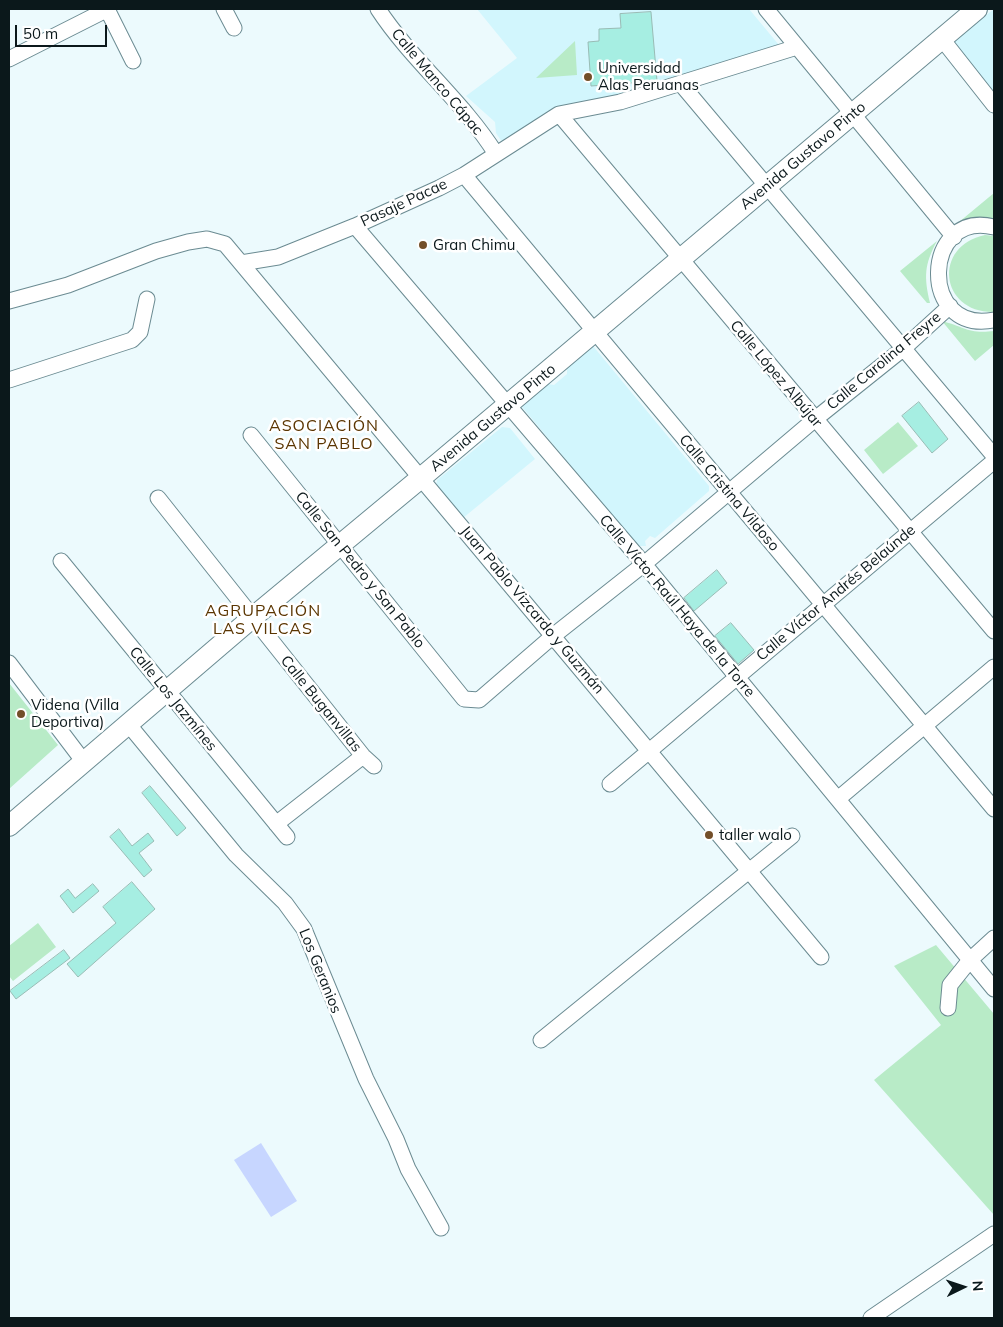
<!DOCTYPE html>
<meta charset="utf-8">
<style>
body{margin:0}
#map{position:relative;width:1003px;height:1327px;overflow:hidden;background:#ecfafd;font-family:Mulish,sans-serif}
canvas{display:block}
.frame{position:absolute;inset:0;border:10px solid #0b181b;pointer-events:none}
.north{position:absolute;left:938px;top:1262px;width:50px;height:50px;-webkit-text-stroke:4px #fff;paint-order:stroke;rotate:86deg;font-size:14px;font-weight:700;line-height:20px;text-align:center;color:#0b181b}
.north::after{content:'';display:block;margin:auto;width:18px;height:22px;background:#0b181b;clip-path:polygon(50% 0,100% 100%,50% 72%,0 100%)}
.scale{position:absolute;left:15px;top:25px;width:92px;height:22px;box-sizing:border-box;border:2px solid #0b181b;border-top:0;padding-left:6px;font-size:15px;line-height:18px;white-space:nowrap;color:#0b181b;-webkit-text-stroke:4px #fff;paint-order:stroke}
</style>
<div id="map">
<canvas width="1003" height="1327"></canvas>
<div class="frame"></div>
<div class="north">N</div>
<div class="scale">50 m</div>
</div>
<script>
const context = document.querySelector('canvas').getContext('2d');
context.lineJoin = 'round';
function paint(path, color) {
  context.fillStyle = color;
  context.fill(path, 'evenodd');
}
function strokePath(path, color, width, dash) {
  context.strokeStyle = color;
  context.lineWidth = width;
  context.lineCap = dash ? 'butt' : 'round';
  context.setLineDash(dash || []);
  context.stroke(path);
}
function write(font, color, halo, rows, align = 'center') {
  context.font = font + ' Mulish,sans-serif';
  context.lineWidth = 5;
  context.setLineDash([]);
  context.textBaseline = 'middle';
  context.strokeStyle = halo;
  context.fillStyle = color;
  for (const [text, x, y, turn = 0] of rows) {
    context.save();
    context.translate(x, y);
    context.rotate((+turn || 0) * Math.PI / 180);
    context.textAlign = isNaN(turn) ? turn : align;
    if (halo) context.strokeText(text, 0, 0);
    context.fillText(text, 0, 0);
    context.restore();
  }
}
const built = new Path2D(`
 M 477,9 L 749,9 L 779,45 L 619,99 L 504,145 L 496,133 L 495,122 L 466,96 L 517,58 Z
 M 994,9 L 994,93 L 952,42 Z
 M 593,346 L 709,486 L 709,491 L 655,538 L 650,536 L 645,541 L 646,546 L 638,546 L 522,407 L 548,384 L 554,385 L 567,374 L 567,368 Z
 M 502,427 L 510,428 L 535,459 L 463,518 L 436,486 L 437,480 Z`);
const green = new Path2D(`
 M 575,41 L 577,75 L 536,78 Z
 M 994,193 L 994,219 L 983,218 L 959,222 Z
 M 985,235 L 994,236 L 994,312 C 940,313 932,246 985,235 Z
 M 937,241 C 924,265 924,277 930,303 L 927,303 L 900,271 Z
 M 942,321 C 965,327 968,334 994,331 L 994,345 L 975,361 Z
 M 898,422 L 918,446 L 883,474 L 864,450 Z
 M 9,683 L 58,745 L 9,789 Z
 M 38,923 L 56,947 L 13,981 L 9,976 L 9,946 Z
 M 936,945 L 994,1014 L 994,1215 L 874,1080 L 941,1025 L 894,966 Z`);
const water = new Path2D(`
 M 261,1143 L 297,1201 L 271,1217 L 234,1160 Z`);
const building = new Path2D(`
 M 651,12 L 657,81 L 591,86 L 588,42 L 599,41 L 599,29 L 621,28 L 620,14 Z
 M 919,402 L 948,439 L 932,453 L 902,416 Z
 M 717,570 L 727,583 L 694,611 L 684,598 Z
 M 731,623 L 754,650 L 738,664 L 715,636 Z
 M 150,786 L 186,828 L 177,836 L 142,793 Z
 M 119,829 L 132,846 L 148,833 L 154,841 L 139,853 L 152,870 L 144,877 L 110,837 Z
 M 132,882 L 155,909 L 78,977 L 67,964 L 116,923 L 103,907 Z
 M 93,884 L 99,891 L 73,913 L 60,896 L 68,889 L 75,898 Z
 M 64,950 L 70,958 L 16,999 L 10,991 Z`);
const minor = new Path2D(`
 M 107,9 L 133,61
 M 224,9 L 234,28
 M 378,9 C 412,61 463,101 496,154
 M 766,9 L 954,237
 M 942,39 L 994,105
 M 9,59 L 108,9
 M 681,84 L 994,456
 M 559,114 L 994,631
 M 464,175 L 994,809
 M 355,226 L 644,564 L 994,989
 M 994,227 C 922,209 918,335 994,320
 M 241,263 L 278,257 L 355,226 L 439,188 L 464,175 L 559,114 L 620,102 L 797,47
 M 9,301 L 68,285 L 156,251 L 188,242 L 207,239 L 225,244 L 821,957
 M 9,380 L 132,340 L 140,332 L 147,299
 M 251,435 L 464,699 L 479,700 L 553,636 L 644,564 L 814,420 L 904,348 L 950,306
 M 158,498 L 363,756 L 374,766
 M 61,561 L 287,837
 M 9,663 L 84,762
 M 129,725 L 236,855 L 285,903 L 304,929 L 366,1079 L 396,1139 L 408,1169 L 441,1228
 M 610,784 L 994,461
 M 839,798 L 994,667
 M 276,824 L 363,756
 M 948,1008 L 950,985 L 970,960 L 994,938
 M 541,1040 L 792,836
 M 871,1318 L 994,1234`);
const major = new Path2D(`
 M 9,826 L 252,618 L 422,477 L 977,9`);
const markers = [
 [588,77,5,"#734f29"],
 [423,245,5,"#734f29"],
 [21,714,5,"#734f29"],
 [709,835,5,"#734f29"]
];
const poiNames = [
 ["Universidad",598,68],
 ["Alas Peruanas",598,85],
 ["Gran Chimu",433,245],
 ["Videna (Villa",31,705],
 ["Deportiva)",31,722],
 ["taller walo",719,835]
];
const streetNames = [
 ["Calle Manco Cápac",437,82,50],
 ["Avenida Gustavo Pinto",803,156,-40],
 ["Pasaje Pacae",404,203,-25],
 ["Calle Carolina Freyre",884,361,-40],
 ["Calle López Albújar",776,374,50],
 ["Avenida Gustavo Pinto",493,418,-40],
 ["Calle Cristina Vildoso",729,493,50],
 ["Calle San Pedro y San Pablo",360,570,51],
 ["Calle Víctor Andrés Belaúnde",836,593,-40],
 ["Calle Víctor Raúl Haya de la Torre",677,606,50],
 ["Juan Pablo Vizcardo y Guzmán",532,610,50],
 ["Calle Los Jazmínes",173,699,51],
 ["Calle Buganvillas",321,704,51],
 ["Los Geranios",320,971,68]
];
const neighbourhoodNames = [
 ["ASOCIACIÓN",324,426],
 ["SAN PABLO",324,444],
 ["AGRUPACIÓN",263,611],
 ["LAS VILCAS",263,629]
];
paint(built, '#d2f6fd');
paint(green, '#b8ebc7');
paint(water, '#c7d6ff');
paint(building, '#a6eee2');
strokePath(building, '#99bcb5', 1);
strokePath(minor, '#6b8b92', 17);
strokePath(major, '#6b8b92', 22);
strokePath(minor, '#fff', 15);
strokePath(major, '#fff', 20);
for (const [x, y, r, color] of markers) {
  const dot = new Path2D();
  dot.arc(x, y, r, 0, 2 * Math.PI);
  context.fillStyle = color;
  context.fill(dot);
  strokePath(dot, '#fff', 2);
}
write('15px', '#0b181b', '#fff', poiNames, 'left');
write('15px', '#0b181b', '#fff', streetNames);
context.letterSpacing = '1px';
write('16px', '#5a3501', '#fff', neighbourhoodNames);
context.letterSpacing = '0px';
</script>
